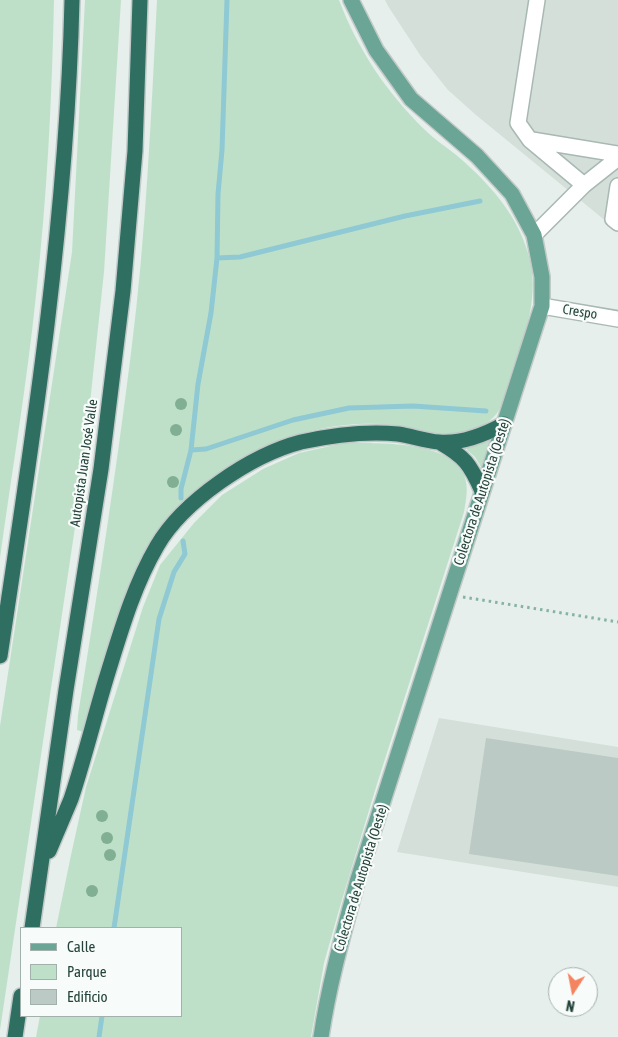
<!DOCTYPE html>
<meta charset="utf-8">
<style>
body{margin:0}
#map{position:relative;width:618px;height:1037px;overflow:hidden;background:#e6efeb;font-family:"Asap Condensed",sans-serif}
canvas{display:block}
.legend{position:absolute;left:20px;top:927px;width:162px;height:90px;box-sizing:border-box;background:#f7fbf9;border:1px solid #a3b1ad;margin:0;padding:6px 9px;list-style:none;font-size:15px;color:#24423a}
.legend li{display:flex;align-items:center;gap:10px;height:25px}
.legend b{width:25px;border:1px solid #a3b1ad}
.north{position:absolute;left:548px;top:967px;width:50px;height:50px;box-sizing:border-box;background:#f7fbf9;border:1px solid #a3b1ad;border-radius:50%;rotate:191deg;font-size:14px;font-weight:700;line-height:20px;text-align:center;color:#24423a}
.north::after{content:'';display:block;margin:auto;width:18px;height:22px;background:#f4845f;clip-path:polygon(50% 0,100% 100%,50% 72%,0 100%)}
</style>
<div id="map">
<canvas width="618" height="1037"></canvas>
<ul class="legend">
<li><b style="height:6px;background:#6aa596"></b>Calle</li>
<li><b style="height:14px;background:#bfe0c8"></b>Parque</li>
<li><b style="height:14px;background:#bbcac4"></b>Edificio</li>
</ul>
<div class="north">N</div>
</div>
<script>
const context = document.querySelector('canvas').getContext('2d');
context.lineJoin = 'round';
function paint(path, color) {
  context.fillStyle = color;
  context.fill(path, 'evenodd');
}
function strokePath(path, color, width, dash) {
  context.strokeStyle = color;
  context.lineWidth = width;
  context.lineCap = dash ? 'butt' : 'round';
  context.setLineDash(dash || []);
  context.stroke(path);
}
function write(font, color, halo, rows, align = 'center') {
  context.font = font + ' "Asap Condensed",sans-serif';
  context.lineWidth = 4.5;
  context.setLineDash([]);
  context.textBaseline = 'middle';
  context.strokeStyle = halo;
  context.fillStyle = color;
  for (const [text, x, y, turn = 0] of rows) {
    context.save();
    context.translate(x, y);
    context.rotate((+turn || 0) * Math.PI / 180);
    context.textAlign = isNaN(turn) ? turn : align;
    if (halo) context.strokeText(text, 0, 0);
    context.fillText(text, 0, 0);
    context.restore();
  }
}
const built = new Path2D(`
 M 385,0 L 618,0 L 618,231 L 476,115 L 448,90 L 420,55 L 388,6 Z
 M 439,718 L 618,747 L 618,887 L 397,852 Z`);
const green = new Path2D(`
 M 0,0 L 54,0 C 52,98 47,198 36,295 C 27,383 12,471 0,558 Z
 M 85,0 L 121,0 L 104,272 L 81,487 L 0,1030 L 0,726 L 72,252 Z
 M 157,0 L 339,0 C 358,50 387,93 425,130 C 434,139 445,146 455,154 C 487,181 516,212 528,253 C 541,296 525,333 511,374 C 507,385 504,400 499,410 C 493,421 479,428 468,431 C 442,439 419,428 393,425 C 323,417 250,445 197,490 C 127,548 109,648 84,732 L 77,730 L 78,715 C 97,595 116,474 131,353 C 146,236 151,118 157,0 Z
 M 490,438 L 491,439 L 484,466 L 481,467 L 475,457 L 467,450 L 467,447 Z
 M 344,443 C 374,443 451,440 464,475 C 469,487 466,500 464,512 L 377,784 L 341,903 L 324,963 L 311,1037 L 36,1037 L 40,1016 L 181,1016 L 181,928 L 56,928 L 71,855 L 86,787 L 143,607 L 160,565 L 194,523 L 222,495 L 263,469 L 299,453 Z`);
const stream = new Path2D(`
 M 217,258 L 240,257 L 405,216 L 480,201
 M 191,450 L 206,449 L 293,420 L 349,408 L 413,406 L 486,411
 M 181,498 L 181,489 L 191,450 L 198,384 L 211,313 L 217,258 L 218,194 L 222,150 L 227,0
 M 114,928 L 159,619 L 174,572 L 185,554 L 183,541
 M 99,1037 L 102,1016`);
const building = new Path2D(`
 M 486,738 L 618,758 L 618,876 L 469,854 Z`);
const path = new Path2D(`
 M 463,597 L 618,622`);
const minor = new Path2D(`
 M 537,0 L 518,123 L 530,140 L 584,185
 M 532,140 L 618,154
 M 618,186 L 613,219 L 618,223
 M 534,235 L 584,185 L 618,158
 M 542,306 L 618,319`);
const major = new Path2D(`
 M 321,1037 C 329,983 344,931 358,879 L 542,306 L 542,277 L 534,235 L 512,194 L 477,156 L 411,99 L 376,50 L 351,0`);
const highway = new Path2D(`
 M 439,442 C 465,457 470,464 482,491
 M 0,656 C 33,439 67,220 72,0
 M 49,851 C 56,834 64,816 71,799 C 84,760 94,719 106,679 C 120,634 133,587 157,546 C 183,501 251,455 301,442 C 333,435 366,431 398,434 C 412,436 425,441 439,442 C 462,444 484,435 504,424
 M 32,928 L 66,690 L 101,469 L 123,291 L 135,151 L 140,0
 M 15,1037 L 21,996`);
const trees = [
 [181,404],
 [176,430],
 [173,482],
 [102,816],
 [107,838],
 [110,855],
 [92,891]
];
const streetNames = [
 ["Crespo",580,312,9],
 ["Autopista Juan José Valle",84,463,-82],
 ["Colectora de Autopista (Oeste)",482,492,-72],
 ["Colectora de Autopista (Oeste)",361,878,-73]
];
paint(built, '#d4dfda');
paint(green, '#bfe0c8');
strokePath(stream, '#8ec9d4', 5);
paint(building, '#bbcac4');
strokePath(minor, '#a8b8b2', 18);
strokePath(major, '#c2cac8', 18);
strokePath(highway, '#c2cac8', 18);
strokePath(path, '#86b3a5', 3, [2.5, 4]);
strokePath(minor, '#fff', 15);
strokePath(major, '#6aa596', 15);
strokePath(highway, '#2f6f62', 15);
context.fillStyle = '#80af93';
for (const [x, y] of trees) {
  context.beginPath();
  context.arc(x, y, 6, 0, 2 * Math.PI);
  context.fill();
}
write('14px', '#24423a', '#f7fbf9', streetNames);
</script>
